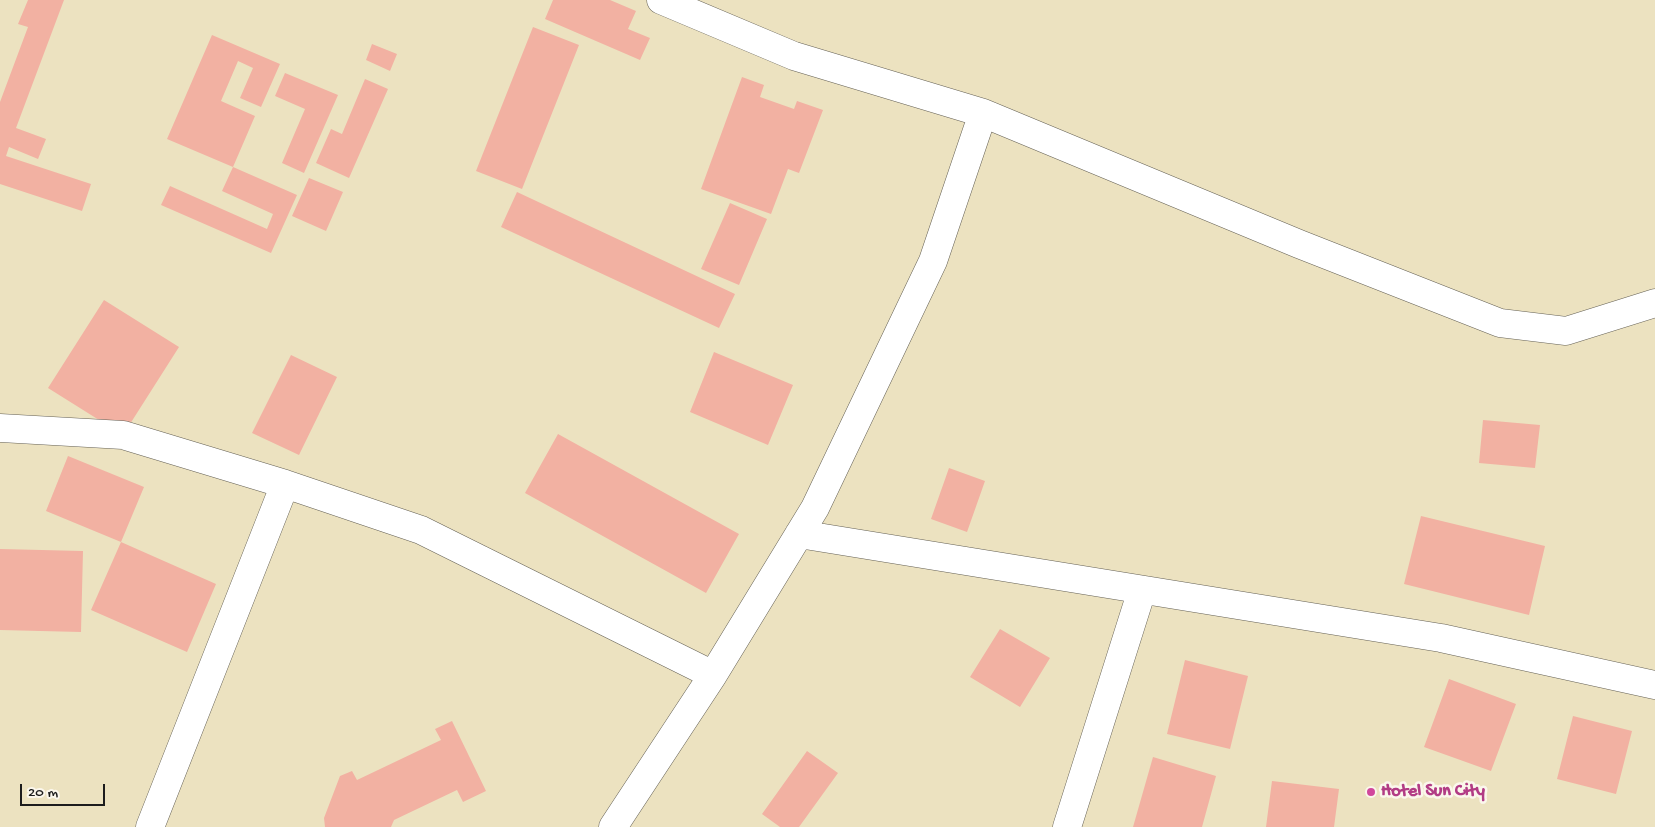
<!DOCTYPE html>
<style>
body{margin:0}
#map{position:relative;width:1655px;height:827px;overflow:hidden;background:#ece2c0;font-family:"Gochi Hand",sans-serif}
canvas{display:block}
.scale{position:absolute;left:20px;top:784px;width:85px;height:22px;box-sizing:border-box;border:2px solid #1c1c1c;border-top:0;padding-left:6px;font-size:15px;line-height:18px;white-space:nowrap;color:#1c1c1c;-webkit-text-stroke:4px #fbf7ec;paint-order:stroke}
</style>
<div id="map">
<canvas width="1655" height="827"></canvas>
<div class="scale">20 m</div>
</div>
<script>
const context = document.querySelector('canvas').getContext('2d');
context.lineJoin = 'round';
function paint(path, color) {
  context.fillStyle = color;
  context.fill(path, 'evenodd');
}
function strokePath(path, color, width, dash) {
  context.strokeStyle = color;
  context.lineWidth = width;
  context.lineCap = dash ? 'butt' : 'round';
  context.setLineDash(dash || []);
  context.stroke(path);
}
function write(font, color, halo, rows, align = 'center') {
  context.font = font + ' "Gochi Hand",sans-serif';
  context.lineWidth = 5;
  context.setLineDash([]);
  context.textBaseline = 'middle';
  context.strokeStyle = halo;
  context.fillStyle = color;
  for (const [text, x, y, turn = 0] of rows) {
    context.save();
    context.translate(x, y);
    context.rotate((+turn || 0) * Math.PI / 180);
    context.textAlign = isNaN(turn) ? turn : align;
    if (halo) context.strokeText(text, 0, 0);
    context.fillText(text, 0, 0);
    context.restore();
  }
}
const building = new Path2D(`
 M 28,0 L 64,0 L 16,128 L 46,139 L 38,159 L 9,147 L 6,156 L 91,184 L 82,211 L 0,184 L 0,102 L 28,27 L 18,24 Z
 M 553,0 L 610,0 L 636,11 L 628,29 L 650,38 L 640,60 L 545,19 Z
 M 533,27 L 579,45 L 522,189 L 476,171 Z
 M 212,35 L 280,64 L 261,107 L 240,98 L 253,68 L 238,61 L 221,101 L 255,116 L 233,167 L 167,139 Z
 M 372,44 L 397,54 L 390,71 L 366,60 Z
 M 285,73 L 338,95 L 304,173 L 282,163 L 305,109 L 275,96 Z
 M 742,77 L 764,85 L 760,97 L 794,109 L 797,101 L 823,110 L 799,173 L 788,169 L 771,214 L 701,189 Z
 M 365,79 L 388,89 L 349,178 L 316,163 L 331,129 L 342,134 Z
 M 233,167 L 297,195 L 271,253 L 161,205 L 170,186 L 267,229 L 273,214 L 222,191 Z
 M 309,178 L 343,192 L 326,231 L 292,216 Z
 M 517,192 L 735,294 L 719,328 L 501,227 Z
 M 730,203 L 767,219 L 739,285 L 701,269 Z
 M 104,300 L 179,347 L 123,435 L 48,388 Z
 M 714,352 L 793,385 L 768,445 L 690,412 Z
 M 291,355 L 337,377 L 299,455 L 252,433 Z
 M 1483,420 L 1540,425 L 1535,468 L 1479,463 Z
 M 558,434 L 739,534 L 706,593 L 525,493 Z
 M 68,456 L 144,487 L 121,542 L 46,511 Z
 M 949,468 L 985,481 L 967,532 L 931,519 Z
 M 1421,516 L 1545,546 L 1529,615 L 1404,584 Z
 M 121,542 L 216,584 L 187,652 L 91,610 Z
 M 0,549 L 83,551 L 81,632 L 0,630 Z
 M 1000,629 L 1050,658 L 1020,707 L 970,677 Z
 M 1185,660 L 1248,676 L 1230,749 L 1167,734 Z
 M 1449,679 L 1516,704 L 1491,771 L 1424,747 Z
 M 1573,716 L 1632,731 L 1616,794 L 1557,779 Z
 M 452,721 L 486,791 L 463,802 L 457,790 L 394,820 L 391,827 L 325,827 L 324,818 L 340,776 L 352,771 L 357,780 L 441,740 L 435,729 Z
 M 807,751 L 838,773 L 799,827 L 780,827 L 762,814 Z
 M 1153,757 L 1216,776 L 1202,827 L 1133,827 Z
 M 1272,781 L 1339,789 L 1334,827 L 1266,827 Z`);
const minor = new Path2D(`
 M 661,0 L 794,56 L 983,113 L 1299,244 L 1500,323 L 1566,331 L 1655,303
 M 0,428 L 123,435 L 285,484 L 421,530 L 713,675
 M 799,534 L 1441,638 L 1655,685
 M 150,827 L 285,484
 M 613,827 L 713,675 L 815,508 L 933,261 L 983,113
 M 1067,827 L 1142,590`);
const markers = [
 [1371,792,5,"#d1479c"]
];
const hotelNames = [
 ["Hotel Sun City",1381,792]
];
paint(building, '#f2b1a2');
strokePath(minor, '#656155', 29);
strokePath(minor, '#fff', 28);
for (const [x, y, r, color] of markers) {
  const dot = new Path2D();
  dot.arc(x, y, r, 0, 2 * Math.PI);
  context.fillStyle = color;
  context.fill(dot);
  strokePath(dot, '#fbf7ec', 2);
}
write('bold 18px', '#b23c85', '#fbf7ec', hotelNames, 'left');
</script>
